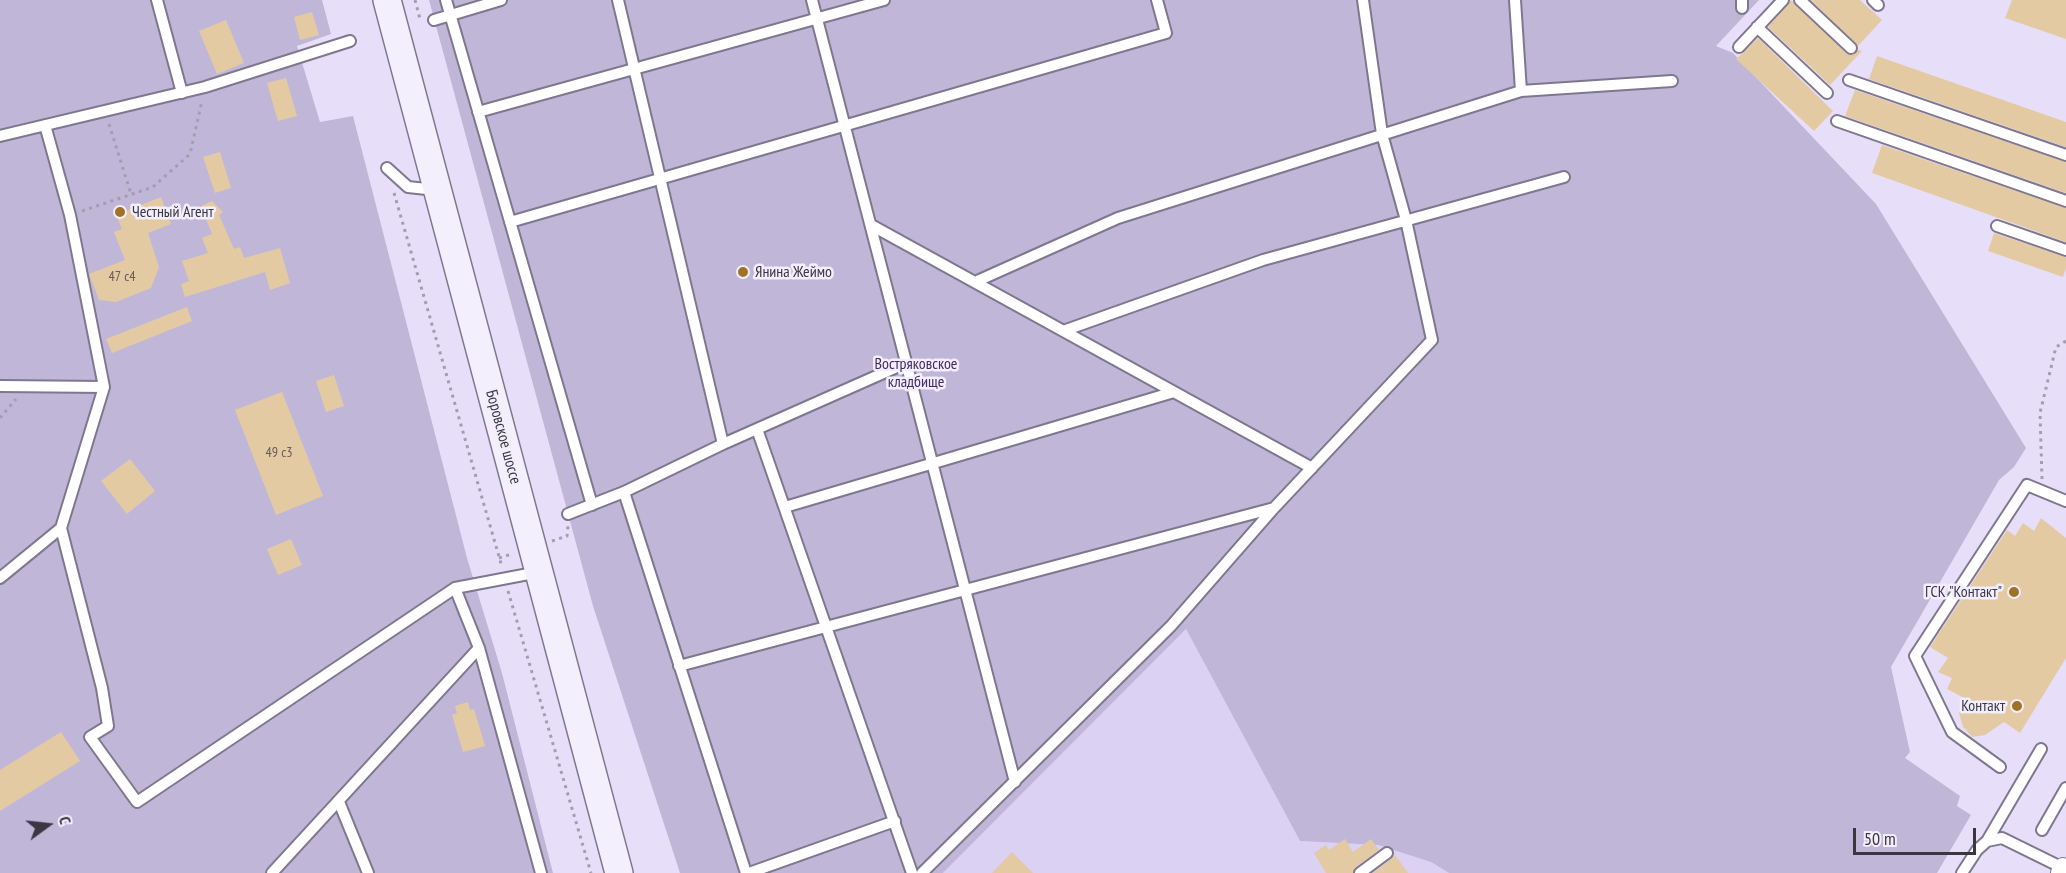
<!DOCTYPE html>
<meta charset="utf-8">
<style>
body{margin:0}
#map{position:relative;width:2066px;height:873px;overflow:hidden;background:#e7dff9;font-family:"PT Sans Narrow",sans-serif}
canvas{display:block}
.north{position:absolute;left:18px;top:795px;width:60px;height:60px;-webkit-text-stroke:4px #f3eefe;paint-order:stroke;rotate:75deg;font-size:16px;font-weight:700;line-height:24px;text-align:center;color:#3a3741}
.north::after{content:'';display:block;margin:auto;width:21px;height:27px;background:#3a3741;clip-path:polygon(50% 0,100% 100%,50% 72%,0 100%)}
.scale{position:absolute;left:1853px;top:828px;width:123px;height:27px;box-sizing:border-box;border:3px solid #3a3741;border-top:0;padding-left:8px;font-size:18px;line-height:21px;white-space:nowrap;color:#3a3741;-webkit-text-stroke:4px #f3eefe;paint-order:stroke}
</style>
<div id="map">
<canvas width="2066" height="873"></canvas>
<div class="north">С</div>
<div class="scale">50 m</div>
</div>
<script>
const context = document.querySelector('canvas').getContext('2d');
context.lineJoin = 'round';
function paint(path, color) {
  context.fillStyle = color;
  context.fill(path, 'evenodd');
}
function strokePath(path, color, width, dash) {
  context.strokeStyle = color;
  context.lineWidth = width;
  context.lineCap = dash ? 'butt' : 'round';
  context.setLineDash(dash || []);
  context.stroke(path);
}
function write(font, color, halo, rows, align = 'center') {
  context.font = font + ' "PT Sans Narrow",sans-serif';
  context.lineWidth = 5;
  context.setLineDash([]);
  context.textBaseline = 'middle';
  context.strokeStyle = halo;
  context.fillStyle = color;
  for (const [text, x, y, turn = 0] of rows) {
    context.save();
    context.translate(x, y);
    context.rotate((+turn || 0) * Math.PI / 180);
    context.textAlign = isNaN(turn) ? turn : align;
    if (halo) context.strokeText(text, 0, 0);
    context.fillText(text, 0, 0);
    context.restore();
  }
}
const built = new Path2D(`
 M 1186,629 L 1300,841 L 1378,845 L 1431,862 L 1449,873 L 943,873 Z`);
const green = new Path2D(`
 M 0,0 L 322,0 L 331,34 L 297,46 L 320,122 L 353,116 L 467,558 L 502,673 L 553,873 L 0,873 Z
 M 429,0 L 1759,0 L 1716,46 L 1733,53 L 1876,204 L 2026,448 L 2014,467 L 1999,480 L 1891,667 L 1910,752 L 1905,758 L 1960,796 L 1957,806 L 1971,815 L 1937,873 L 1449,873 L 1431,862 L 1378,845 L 1300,841 L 1186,629 L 943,873 L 680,873 L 593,606 Z`);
const building = new Path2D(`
 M 1791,0 L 1846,53 L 1853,55 L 1858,50 L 1862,51 L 1830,85 L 1768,27 Z
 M 1811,0 L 1860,0 L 1882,20 L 1858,46 Z
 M 2012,0 L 2066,0 L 2066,39 L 2005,18 Z
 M 312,12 L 319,35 L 300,40 L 294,17 Z
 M 226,20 L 244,63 L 217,74 L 199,31 Z
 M 1758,38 L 1833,111 L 1814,131 L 1736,59 Z
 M 1877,56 L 2066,122 L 2066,147 L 1869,79 Z
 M 286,78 L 297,116 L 278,121 L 267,83 Z
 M 1855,90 L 2066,162 L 2066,193 L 1845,116 Z
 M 1882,145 L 2066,208 L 2066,242 L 1872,173 Z
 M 220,152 L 231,188 L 215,193 L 203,157 Z
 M 161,197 L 171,224 L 148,233 L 159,267 L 151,288 L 116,302 L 99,300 L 89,274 L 125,260 L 114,232 L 122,229 L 116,215 Z
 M 212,201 L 223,212 L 219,215 L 234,249 L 240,247 L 244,258 L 280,248 L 290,283 L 270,290 L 265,272 L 185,297 L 181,284 L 189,281 L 182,261 L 208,253 L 202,238 L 212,234 L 201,206 Z
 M 1994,233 L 2066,257 L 2066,268 L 2063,277 L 1988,251 Z
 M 187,307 L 192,321 L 112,353 L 106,339 Z
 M 334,375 L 344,406 L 326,412 L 316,381 Z
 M 282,392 L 323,496 L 276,515 L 235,410 Z
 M 130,459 L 155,491 L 127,514 L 101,481 Z
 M 2041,518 L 2066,538 L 2066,658 L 2020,733 L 2004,722 L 1985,735 L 1972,737 L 1963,727 L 1959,713 L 1968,700 L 1947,689 L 1952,678 L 1938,672 L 1948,658 L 1930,647 L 2007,530 L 2015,536 L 2023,523 L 2034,531 Z
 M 291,539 L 302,565 L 278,575 L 267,549 Z
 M 468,702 L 470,710 L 474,709 L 485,746 L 463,752 L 452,715 L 457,713 L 455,706 Z
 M 61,732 L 80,761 L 0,811 L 0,770 Z
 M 1345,839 L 1353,852 L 1371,839 L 1379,850 L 1356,867 L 1353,873 L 1326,873 L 1314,853 L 1326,845 L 1329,850 Z
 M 1012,852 L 1033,873 L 992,873 Z
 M 1395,855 L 1408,873 L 1373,873 L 1391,859 Z`);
const path = new Path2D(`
 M 415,0 L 420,19
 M 109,124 L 131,194
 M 394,193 L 502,567
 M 82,211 L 153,187 L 190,154 L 202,101
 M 0,418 L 16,399
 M 2042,479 L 2040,413 L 2056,347 L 2066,341
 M 552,541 L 567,536 L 568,526
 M 499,558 L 512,554
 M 508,591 L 591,873`);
const lane = new Path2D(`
 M 157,0 L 182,93
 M 446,0 L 592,505
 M 618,0 L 723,444
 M 812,0 L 1015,782
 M 1800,0 L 1851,48
 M 1873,0 L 1878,5
 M 1742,8 L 1742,0
 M 434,20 L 501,0
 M 1757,27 L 1827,93
 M 1739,47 L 1783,0
 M 1849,80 L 2066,155
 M 1521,91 L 1672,81
 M 478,112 L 884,0
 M 1837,121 L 2066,201
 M 45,125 L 70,215 L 104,387 L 61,528 L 102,688 L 108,726 L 90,737 L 137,802 L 455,588 L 539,572
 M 0,136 L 205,87 L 350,41
 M 387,168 L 408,187 L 436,190
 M 510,222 L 1166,33 L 1157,0
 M 871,225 L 1312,468
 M 1997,226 L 2066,250
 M 975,282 L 1118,218 L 1521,91 L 1515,0
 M 1063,331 L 1263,260 L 1564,177
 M 0,386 L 104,387
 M 757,429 L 912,873
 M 624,492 L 746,873
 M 785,507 L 1174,392
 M 568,514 L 624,492 L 723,444 L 906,363
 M 0,578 L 61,528
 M 455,588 L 479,648 L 541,873
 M 679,666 L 1274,508
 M 2000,767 L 1952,732 L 1915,656 L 2027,485 L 2066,501
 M 339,802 L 368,873
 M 2042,830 L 2066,788
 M 1987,841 L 2041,749
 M 272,873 L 479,648
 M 749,873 L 895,821
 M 922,873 L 1171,626 L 1274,508 L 1432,340 L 1406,220 L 1382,134 L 1363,0
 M 1360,873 L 1387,853
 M 1962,873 L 1977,850 L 1987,841 L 2002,838 L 2063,868 L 2065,865`);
const street = new Path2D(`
 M 2061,873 L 2063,868`);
const secondary = new Path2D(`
 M 387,0 L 619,873`);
const markers = [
 [120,212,6,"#9f7323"],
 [743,272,6,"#9f7323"],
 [2014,592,6,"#9f7323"],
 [2017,706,6,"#9f7323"]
];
const numberNames = [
 ["47 с4",122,277],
 ["49 с3",279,453]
];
const poiNames = [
 ["Честный Агент",132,212],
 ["Янина Жеймо",755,272],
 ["ГСК \"Контакт\"",2002,592,"right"],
 ["Контакт",2005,706,"right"]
];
const parkNames = [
 ["Востряковское",916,364],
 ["кладбище",916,382]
];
const streetNames = [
 ["Боровское шоссе",503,437,75]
];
paint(built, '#dbd1f2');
paint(green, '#c0b7d8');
paint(building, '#e4caa3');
strokePath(lane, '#7e778e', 14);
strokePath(street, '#7e778e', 22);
strokePath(secondary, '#7e778e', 30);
strokePath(path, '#a39db1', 3, [3, 4.5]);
strokePath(lane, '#fff', 10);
strokePath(street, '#fff', 20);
strokePath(secondary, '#f3effd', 27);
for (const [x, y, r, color] of markers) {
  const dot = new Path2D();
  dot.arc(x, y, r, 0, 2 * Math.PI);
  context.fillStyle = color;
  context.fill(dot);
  strokePath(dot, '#f3eefe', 2);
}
write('14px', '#645c5a', null, numberNames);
write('16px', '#3a3741', '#f3eefe', poiNames, 'left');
write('16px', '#402c60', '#f3eefe', parkNames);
write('16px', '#3a3741', '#f3eefe', streetNames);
</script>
